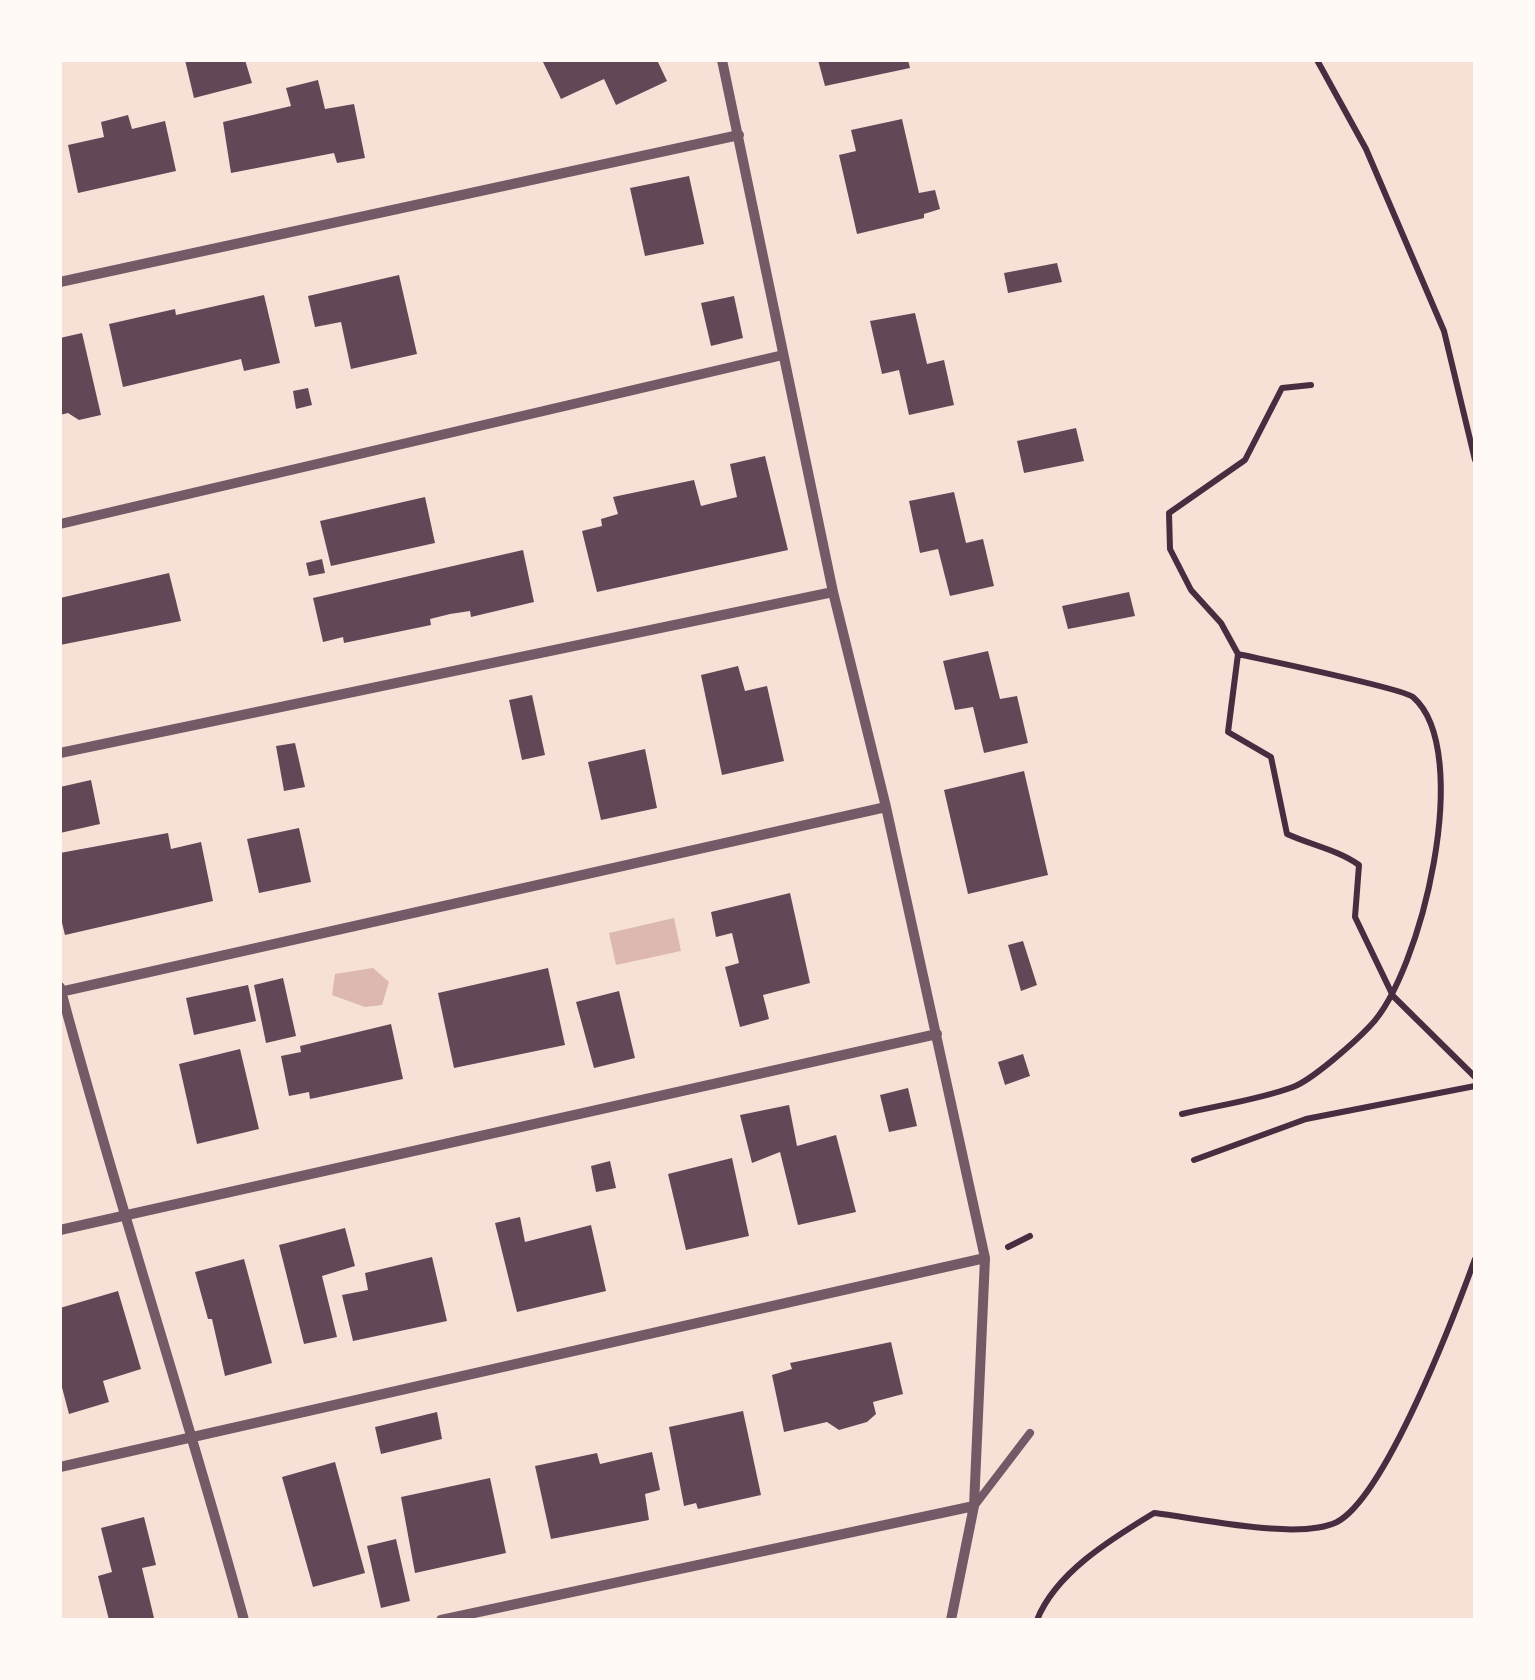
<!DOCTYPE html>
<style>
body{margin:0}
#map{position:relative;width:1535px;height:1680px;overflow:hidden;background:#f7e1d7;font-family:"Playfair Display",serif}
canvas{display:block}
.frame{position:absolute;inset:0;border:62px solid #fffaf5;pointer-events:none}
</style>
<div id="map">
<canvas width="1535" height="1680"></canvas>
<div class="frame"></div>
</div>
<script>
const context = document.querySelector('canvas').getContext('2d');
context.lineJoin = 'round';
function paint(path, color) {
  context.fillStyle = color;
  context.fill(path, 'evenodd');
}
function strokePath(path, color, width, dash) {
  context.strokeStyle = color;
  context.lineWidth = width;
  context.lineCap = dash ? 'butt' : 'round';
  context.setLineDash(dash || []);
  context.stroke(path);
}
const water = new Path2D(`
 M 674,918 L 681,951 L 616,965 L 609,933 Z
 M 373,968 L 389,982 L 382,1005 L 365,1007 L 332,995 L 335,974 Z`);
const building = new Path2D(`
 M 185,60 L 245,60 L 252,83 L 194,98 Z
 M 542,60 L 657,60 L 667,81 L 616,105 L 604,79 L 561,99 Z
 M 818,60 L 908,60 L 910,68 L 825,86 Z
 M 318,80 L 325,109 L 354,104 L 365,158 L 337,163 L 334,153 L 231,173 L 223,122 L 291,106 L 286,88 Z
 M 128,115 L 132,129 L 165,121 L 176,171 L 78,193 L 68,145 L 104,137 L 101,122 Z
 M 902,119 L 919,193 L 935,190 L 940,209 L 924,214 L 924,218 L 857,234 L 839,155 L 856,151 L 851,130 Z
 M 689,176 L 704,244 L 645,256 L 630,188 Z
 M 1057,263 L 1062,282 L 1008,293 L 1004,273 Z
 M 399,275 L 417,354 L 351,369 L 341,322 L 315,327 L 308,296 Z
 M 264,295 L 280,363 L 244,371 L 241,359 L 123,387 L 109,324 L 175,309 L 176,315 Z
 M 734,296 L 743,338 L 711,346 L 701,303 Z
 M 915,313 L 927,364 L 944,360 L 954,405 L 909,415 L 899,370 L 882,374 L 870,321 Z
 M 82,333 L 101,415 L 79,420 L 68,413 L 60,415 L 60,338 Z
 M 308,388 L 312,405 L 296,409 L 293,391 Z
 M 1076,428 L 1084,461 L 1024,473 L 1017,441 Z
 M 765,456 L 788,550 L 597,592 L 582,531 L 602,526 L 601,519 L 618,514 L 613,497 L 694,480 L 701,506 L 737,497 L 730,464 Z
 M 954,492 L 966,543 L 983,539 L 994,586 L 950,596 L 938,549 L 920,553 L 909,501 Z
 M 425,497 L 435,543 L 331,566 L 320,521 Z
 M 523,550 L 534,602 L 471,617 L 470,611 L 450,614 L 430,619 L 431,625 L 344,643 L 343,637 L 323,642 L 313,598 Z
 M 322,559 L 325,573 L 309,576 L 306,563 Z
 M 169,573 L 181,621 L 60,645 L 60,598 Z
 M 1129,592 L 1135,616 L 1068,629 L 1062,606 Z
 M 988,651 L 1000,699 L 1017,696 L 1028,743 L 984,753 L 973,707 L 955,710 L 943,661 Z
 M 738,666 L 745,691 L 767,686 L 784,761 L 722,775 L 701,675 Z
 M 532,695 L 545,755 L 522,760 L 509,700 Z
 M 295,743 L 305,787 L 284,791 L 276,746 Z
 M 645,749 L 657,808 L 601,820 L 588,762 Z
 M 1024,771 L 1048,875 L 968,894 L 944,790 Z
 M 91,780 L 100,824 L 60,833 L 60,787 Z
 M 299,828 L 311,882 L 259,893 L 247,839 Z
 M 168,833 L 171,849 L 201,842 L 213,901 L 65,935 L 60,915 L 60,853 Z
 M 790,893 L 810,983 L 763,995 L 769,1019 L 740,1027 L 725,967 L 739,963 L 732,933 L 716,937 L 711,912 Z
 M 1023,941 L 1037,985 L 1021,991 L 1008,945 Z
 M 548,968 L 565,1045 L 454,1068 L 438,993 Z
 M 283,978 L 296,1036 L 266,1043 L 254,985 Z
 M 248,985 L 256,1021 L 194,1035 L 186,998 Z
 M 619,991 L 635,1058 L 594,1068 L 576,1002 Z
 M 391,1024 L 403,1079 L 310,1099 L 309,1092 L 289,1096 L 281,1056 L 301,1052 L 300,1046 Z
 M 240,1049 L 259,1129 L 197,1144 L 179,1064 Z
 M 1023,1054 L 1030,1076 L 1005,1085 L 998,1062 Z
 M 908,1088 L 917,1126 L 889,1132 L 880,1095 Z
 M 789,1105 L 797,1146 L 836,1135 L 856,1212 L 798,1225 L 780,1152 L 752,1163 L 740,1115 Z
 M 732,1158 L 749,1236 L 686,1250 L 668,1174 Z
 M 610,1161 L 616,1188 L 596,1192 L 591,1166 Z
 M 520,1217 L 525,1242 L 591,1225 L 606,1291 L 517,1312 L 495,1223 Z
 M 345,1228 L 355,1266 L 322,1276 L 337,1337 L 304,1344 L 279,1245 Z
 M 432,1257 L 447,1321 L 353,1341 L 342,1295 L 368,1290 L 365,1273 Z
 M 244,1259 L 272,1363 L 225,1376 L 212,1319 L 208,1319 L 195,1272 Z
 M 118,1291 L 141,1369 L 103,1381 L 109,1402 L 69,1414 L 60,1380 L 60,1308 Z
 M 891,1342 L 903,1394 L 873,1402 L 876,1414 L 867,1422 L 839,1430 L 827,1422 L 784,1432 L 772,1375 L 792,1369 L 790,1363 Z
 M 743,1411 L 761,1495 L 698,1509 L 696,1503 L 684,1506 L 669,1427 Z
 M 437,1412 L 442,1439 L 381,1454 L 375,1427 Z
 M 652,1452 L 660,1490 L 645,1494 L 649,1520 L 551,1539 L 535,1466 L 597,1453 L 600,1464 Z
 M 335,1462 L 365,1573 L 313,1587 L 282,1477 Z
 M 490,1478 L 506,1553 L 415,1573 L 401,1497 Z
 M 144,1517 L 156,1565 L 142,1568 L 154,1618 L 109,1620 L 98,1576 L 112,1572 L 101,1528 Z
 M 396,1539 L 410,1601 L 381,1608 L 367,1546 Z`);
const path = new Path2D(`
 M 1317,60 L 1366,149 L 1444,331 L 1475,460
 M 1311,385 L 1282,388 L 1245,460 L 1169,513 L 1170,549 L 1191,590 L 1221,623 L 1238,654 L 1228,732 L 1271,757 L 1287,834 C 1311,845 1338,850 1359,865 L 1355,917 L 1393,996 L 1475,1077
 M 1182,1114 C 1219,1105 1258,1100 1293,1087 C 1312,1080 1355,1042 1370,1026 C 1421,974 1475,751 1413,697 C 1402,688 1265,660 1238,654
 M 1194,1160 L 1306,1119 L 1475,1086
 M 1008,1247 L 1030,1236
 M 1037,1620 C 1056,1572 1113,1538 1154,1513 C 1198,1518 1299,1541 1337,1522 C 1386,1496 1455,1314 1475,1259`);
const service = new Path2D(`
 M 975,1505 L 1030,1433`);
const minor = new Path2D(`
 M 722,60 L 833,592 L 886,807 L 985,1258 L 974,1506 L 951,1620
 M 60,282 L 739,135
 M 60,524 L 783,355
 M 60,753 L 833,592
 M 60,987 C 117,1200 186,1408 244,1620
 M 60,992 L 886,807
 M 60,1230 L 937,1034
 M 60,1467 L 985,1258
 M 441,1620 L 974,1506`);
paint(water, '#dcb8b0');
paint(building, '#644757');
strokePath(path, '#4a2c40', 6);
strokePath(service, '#755966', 8);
strokePath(minor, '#755966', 10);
</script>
